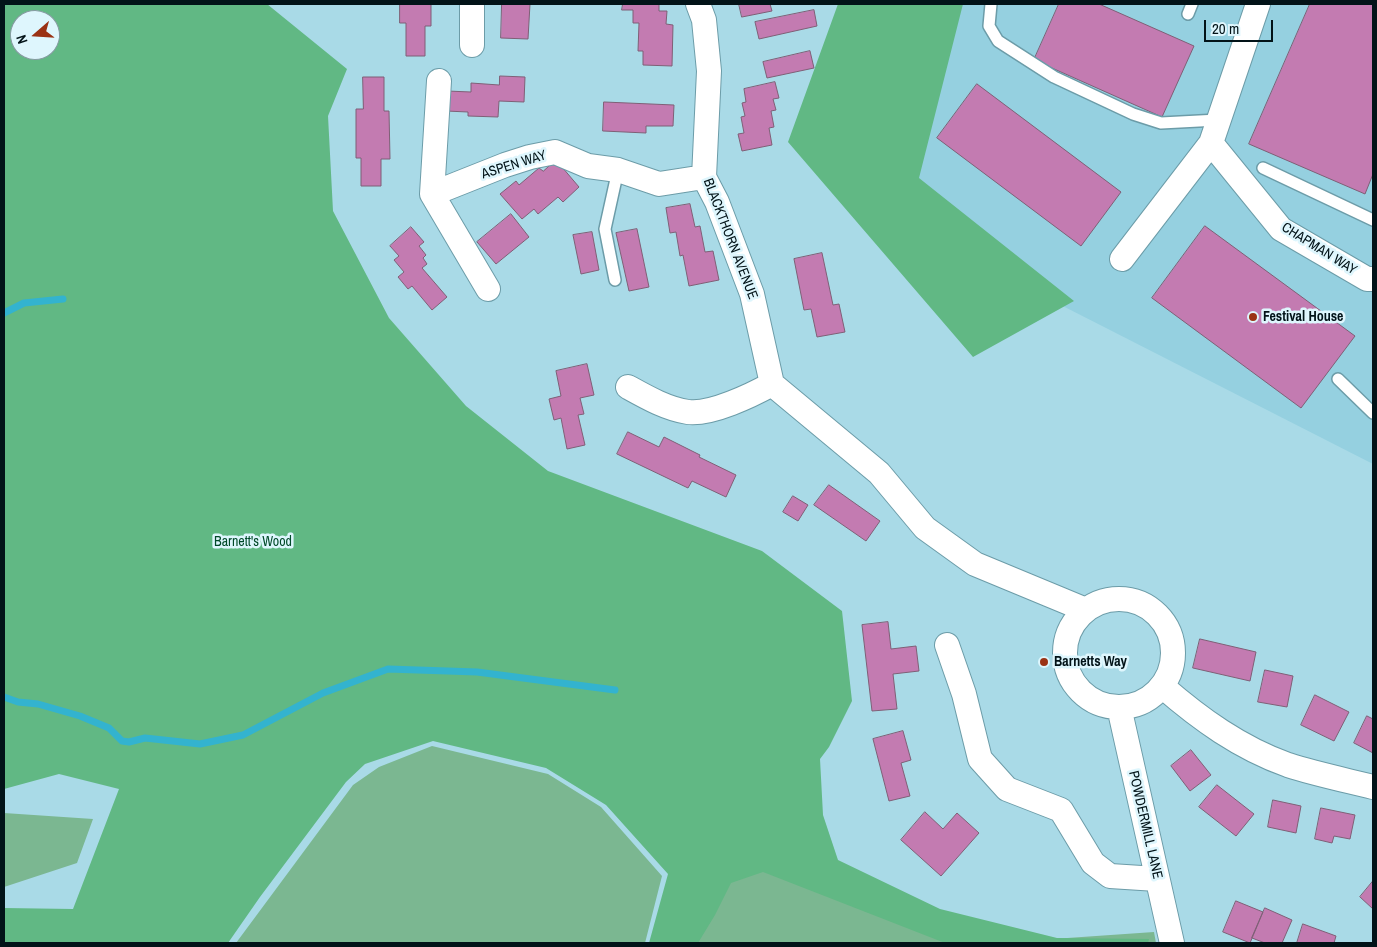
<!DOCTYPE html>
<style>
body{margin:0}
#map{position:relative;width:1377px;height:947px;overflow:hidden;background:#a9dae7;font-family:"Archivo Narrow",sans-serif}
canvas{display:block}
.frame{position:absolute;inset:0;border:5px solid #021318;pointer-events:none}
.north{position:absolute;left:10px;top:10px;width:50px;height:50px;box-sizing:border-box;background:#def6fd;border:1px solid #869ba1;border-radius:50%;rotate:251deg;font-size:14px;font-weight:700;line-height:20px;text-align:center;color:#021318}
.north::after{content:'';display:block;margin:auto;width:18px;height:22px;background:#9a3214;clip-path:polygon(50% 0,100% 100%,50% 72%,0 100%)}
.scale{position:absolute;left:1204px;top:20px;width:69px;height:22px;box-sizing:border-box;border:2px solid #021318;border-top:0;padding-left:6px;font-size:15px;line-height:18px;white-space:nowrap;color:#021318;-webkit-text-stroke:4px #def6fd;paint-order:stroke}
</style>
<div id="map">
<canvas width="1377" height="947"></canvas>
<div class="frame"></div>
<div class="north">N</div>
<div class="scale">20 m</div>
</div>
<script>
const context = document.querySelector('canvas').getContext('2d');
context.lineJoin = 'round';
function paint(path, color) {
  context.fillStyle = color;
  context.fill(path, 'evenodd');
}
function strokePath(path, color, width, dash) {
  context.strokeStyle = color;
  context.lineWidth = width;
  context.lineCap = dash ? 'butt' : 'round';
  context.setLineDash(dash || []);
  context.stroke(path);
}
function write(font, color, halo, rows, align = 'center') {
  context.font = font + ' "Archivo Narrow",sans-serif';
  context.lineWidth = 5;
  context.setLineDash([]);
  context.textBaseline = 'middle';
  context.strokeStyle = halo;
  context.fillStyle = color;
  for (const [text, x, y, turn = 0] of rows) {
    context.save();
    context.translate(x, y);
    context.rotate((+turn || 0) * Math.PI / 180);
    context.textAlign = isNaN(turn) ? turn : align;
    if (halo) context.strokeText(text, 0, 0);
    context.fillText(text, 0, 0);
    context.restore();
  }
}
const built = new Path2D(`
 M 909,4 L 1373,4 L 1373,464 L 839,192 Z`);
const green = new Path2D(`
 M 432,746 L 548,774 L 601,807 L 662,876 L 645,943 L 236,943 L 353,785 L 379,767 Z
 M 4,813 L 93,819 L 77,863 L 4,887 Z
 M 741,832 L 993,943 L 690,943 Z
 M 1154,932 L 1156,943 L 995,943 Z`);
const forest = new Path2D(`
 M 4,4 L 267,4 L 347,69 L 328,116 L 333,211 L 389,318 L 466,406 L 548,471 L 762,551 L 842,611 L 852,701 L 829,747 L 820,759 L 823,815 L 838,860 L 940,909 L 1057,938 L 1149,939 L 1148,943 L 945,943 L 763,872 L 731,883 L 715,915 L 698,943 L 649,943 L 668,874 L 606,805 L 546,768 L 433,741 L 365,764 L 346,782 L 260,897 L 228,943 L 4,943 L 4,908 L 73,909 L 119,789 L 59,774 L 4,789 ZM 20,20 L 50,20 L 50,50 L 20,50 Z
 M 838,4 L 963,4 L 919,178 L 1074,301 L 973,357 L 788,142 Z`);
const stream = new Path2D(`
 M 4,313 L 24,303 L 63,299
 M 4,697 L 18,702 L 38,704 L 80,716 L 109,728 L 122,741 L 129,742 L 145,738 L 200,744 L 243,735 L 323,693 L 388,669 L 477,672 L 615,690`);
const building = new Path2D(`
 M 400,4 L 431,4 L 431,26 L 425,26 L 425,56 L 406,56 L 406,23 L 400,23 Z
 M 502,4 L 530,4 L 528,39 L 501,38 Z
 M 623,4 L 659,4 L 659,11 L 667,11 L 666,24 L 673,25 L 672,66 L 643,65 L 643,51 L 638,51 L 639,23 L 633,23 L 633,10 L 622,10 Z
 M 739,4 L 770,4 L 772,11 L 742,17 Z
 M 1059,4 L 1099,4 L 1194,46 L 1162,117 L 1034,60 Z
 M 1310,4 L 1373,4 L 1373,174 L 1365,194 L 1249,144 Z
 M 814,10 L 817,26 L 759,39 L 755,22 Z
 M 810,51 L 814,68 L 767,78 L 763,62 Z
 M 500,76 L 525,77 L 524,102 L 499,101 L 498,117 L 468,116 L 468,112 L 446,111 L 447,91 L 471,92 L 471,83 L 499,85 Z
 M 363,77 L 384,77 L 384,111 L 389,111 L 390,159 L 381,159 L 381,186 L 361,186 L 361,158 L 356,158 L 356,109 L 363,109 Z
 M 775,82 L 779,98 L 773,99 L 776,110 L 771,111 L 774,127 L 769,128 L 772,145 L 742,151 L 738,134 L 744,133 L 741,117 L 745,116 L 742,103 L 746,102 L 744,89 Z
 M 977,84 L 1121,192 L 1081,246 L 937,138 Z
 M 604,102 L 674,105 L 673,126 L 646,126 L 646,133 L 603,131 Z
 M 556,160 L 579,187 L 563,202 L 558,197 L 538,214 L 534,209 L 522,219 L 500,194 L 516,181 L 519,185 L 539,168 L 543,171 Z
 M 690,204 L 695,227 L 700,226 L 705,252 L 713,251 L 719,280 L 689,286 L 683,255 L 680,256 L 676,232 L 670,233 L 666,208 Z
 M 511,214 L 529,237 L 496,264 L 477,242 Z
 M 1205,226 L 1355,336 L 1301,408 L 1152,298 Z
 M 411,227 L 424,242 L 419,246 L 426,255 L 423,258 L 427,264 L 422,268 L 447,297 L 432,310 L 412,286 L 408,289 L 398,277 L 404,272 L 394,260 L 399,256 L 390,246 Z
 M 637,229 L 649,287 L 629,291 L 616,233 Z
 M 592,232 L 599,270 L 581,274 L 573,235 Z
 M 822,253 L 833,305 L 839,304 L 845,332 L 817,337 L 811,309 L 804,310 L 794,259 Z
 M 587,364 L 594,395 L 580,398 L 584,414 L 578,415 L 585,445 L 567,449 L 561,418 L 554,420 L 549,399 L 561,396 L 556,371 Z
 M 628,432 L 659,447 L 664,437 L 700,455 L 699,457 L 736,475 L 726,497 L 692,481 L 688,488 L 617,454 Z
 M 829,485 L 880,521 L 866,541 L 814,505 Z
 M 793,496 L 808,505 L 798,521 L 783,512 Z
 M 888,622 L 891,649 L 916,646 L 919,671 L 893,674 L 897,709 L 872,711 L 862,625 Z
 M 1200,639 L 1256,652 L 1250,681 L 1193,668 Z
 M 1265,670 L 1293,676 L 1287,707 L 1258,702 Z
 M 1315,695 L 1349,712 L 1334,741 L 1301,725 Z
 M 1367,716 L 1373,719 L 1373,753 L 1354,743 Z
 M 903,731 L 911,760 L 901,763 L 910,796 L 889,801 L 873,739 Z
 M 1191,750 L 1211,775 L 1190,791 L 1171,766 Z
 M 1217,785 L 1254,814 L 1236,836 L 1199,807 Z
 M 1273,800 L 1301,806 L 1296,833 L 1268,827 Z
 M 1321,808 L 1355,815 L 1350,839 L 1334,836 L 1332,843 L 1315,839 Z
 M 925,812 L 943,829 L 957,813 L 979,833 L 941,876 L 901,840 Z
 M 1373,881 L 1373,909 L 1360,897 Z
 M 1236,901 L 1263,912 L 1250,943 L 1223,932 Z
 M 1265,908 L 1292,920 L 1282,943 L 1265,943 L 1252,938 Z
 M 1303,924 L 1336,936 L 1334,943 L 1297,943 Z`);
const service = new Path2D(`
 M 991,4 L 989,26 L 998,41 L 1054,77 L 1133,114 L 1161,123 L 1218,120
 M 1188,14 L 1192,4
 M 1263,168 L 1373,220
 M 615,280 L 605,229 L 618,170
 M 1338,379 L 1373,413`);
const minor = new Path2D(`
 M 698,4 L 704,20 L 709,71 L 704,177 L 717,202 L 752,294 L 772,384 L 879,473 L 925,528 L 975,564 L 1086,610
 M 472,45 L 472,4
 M 1211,143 L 1281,229 L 1367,279 L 1373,279
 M 432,194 L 439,81
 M 1122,259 L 1211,143 L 1258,4
 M 488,289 L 432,194 L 505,165 L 530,157 L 555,152 L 588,166 L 618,170 L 659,184 L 704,177
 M 628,387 C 646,397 667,409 688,412 C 711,415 752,395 772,384
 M1065 653a54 54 0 1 1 108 0a54 54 0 1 1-108 0Z
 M 947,645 L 964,694 L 980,759 L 1007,789 L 1061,810 L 1093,863 L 1110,876 L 1157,879
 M 1162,686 C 1200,719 1240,748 1288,765 C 1316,774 1345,780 1373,787
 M 1119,707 L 1172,943`);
const markers = [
 [1253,317,5,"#9a3214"],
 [1044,662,5,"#9a3214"]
];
const streetNames = [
 ["ASPEN WAY",514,165,-17],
 ["BLACKTHORN AVENUE",730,239,69],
 ["CHAPMAN WAY",1319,249,32],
 ["POWDERMILL LANE",1145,825,77]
];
const poiNames = [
 ["Festival House",1263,317],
 ["Barnetts Way",1054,662]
];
const parkNames = [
 ["Barnett's Wood",253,542]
];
paint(built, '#95d0e0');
paint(green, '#7bb791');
paint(forest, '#61b884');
strokePath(stream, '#33b3cf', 7);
paint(building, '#c37bb1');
strokePath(building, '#7f5f76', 1);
strokePath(service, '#6c9ca8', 14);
strokePath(minor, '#6c9ca8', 26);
strokePath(service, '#fff', 11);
strokePath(minor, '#fff', 24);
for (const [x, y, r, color] of markers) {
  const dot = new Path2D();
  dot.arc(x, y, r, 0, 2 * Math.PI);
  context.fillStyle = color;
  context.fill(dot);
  strokePath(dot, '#def6fd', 2);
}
write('14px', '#021318', '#def6fd', streetNames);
write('bold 14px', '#021318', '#def6fd', poiNames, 'left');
write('14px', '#004928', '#def6fd', parkNames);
</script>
